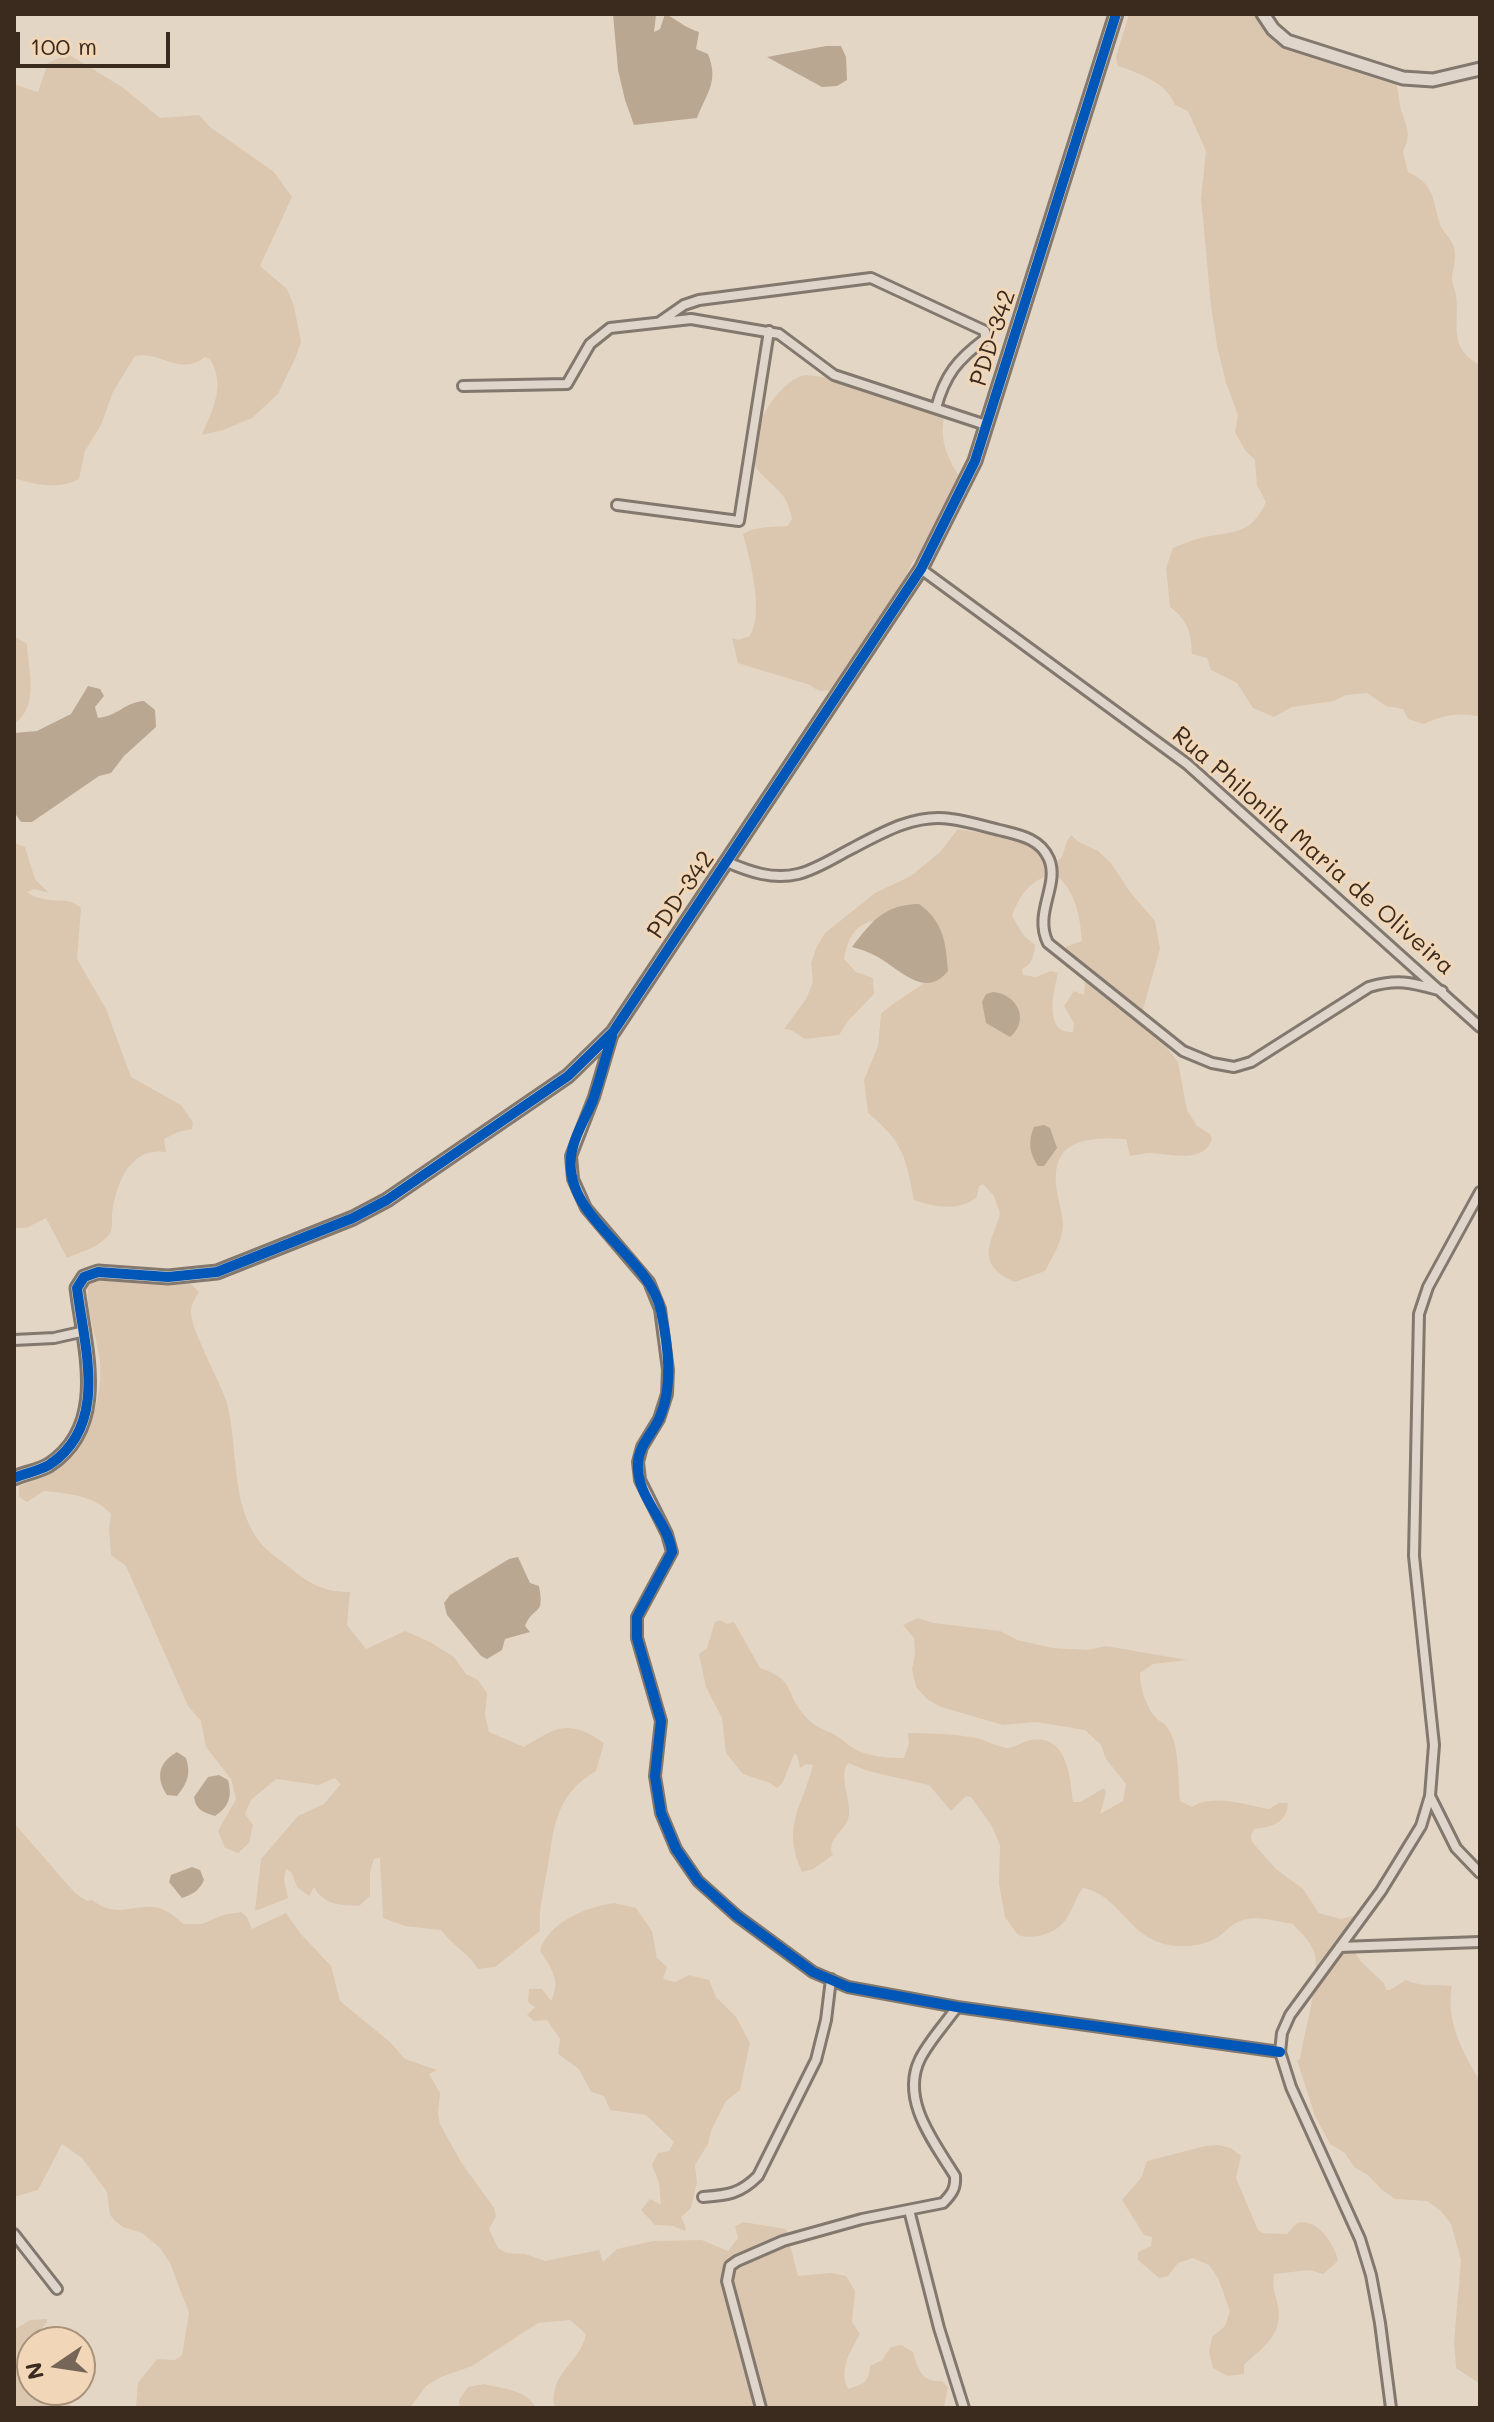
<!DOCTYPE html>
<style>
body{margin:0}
#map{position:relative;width:1494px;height:2422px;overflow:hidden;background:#e4d6c5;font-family:Mali,sans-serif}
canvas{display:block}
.frame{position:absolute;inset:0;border:16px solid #3b2a1e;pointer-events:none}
.north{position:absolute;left:16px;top:2326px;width:80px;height:80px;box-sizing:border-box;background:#f1d7b8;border:2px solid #a8927a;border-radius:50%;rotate:257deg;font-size:22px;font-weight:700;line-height:32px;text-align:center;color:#3b2a1e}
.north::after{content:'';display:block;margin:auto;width:28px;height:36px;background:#766658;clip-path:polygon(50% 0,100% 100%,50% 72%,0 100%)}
.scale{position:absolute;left:16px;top:32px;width:154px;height:36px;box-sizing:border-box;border:4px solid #3b2a1e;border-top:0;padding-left:10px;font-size:24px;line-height:28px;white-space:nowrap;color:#3b2a1e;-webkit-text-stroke:6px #f1d7b8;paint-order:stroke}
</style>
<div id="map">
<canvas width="1494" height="2422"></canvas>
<div class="frame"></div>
<div class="north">N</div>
<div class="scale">100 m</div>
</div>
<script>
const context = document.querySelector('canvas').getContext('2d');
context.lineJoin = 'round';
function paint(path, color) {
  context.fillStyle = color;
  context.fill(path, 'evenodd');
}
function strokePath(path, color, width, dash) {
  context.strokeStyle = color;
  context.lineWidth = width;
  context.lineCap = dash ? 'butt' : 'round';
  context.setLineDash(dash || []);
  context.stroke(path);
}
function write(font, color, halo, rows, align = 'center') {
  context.font = font + ' Mali,sans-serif';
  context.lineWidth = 6;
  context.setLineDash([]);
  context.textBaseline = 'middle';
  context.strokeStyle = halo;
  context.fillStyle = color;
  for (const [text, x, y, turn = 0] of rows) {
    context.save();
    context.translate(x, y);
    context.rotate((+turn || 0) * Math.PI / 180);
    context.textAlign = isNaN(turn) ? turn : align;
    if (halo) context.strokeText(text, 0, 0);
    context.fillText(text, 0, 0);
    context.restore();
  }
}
const green = new Path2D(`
 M 1129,14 L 1257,14 C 1271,34 1278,42 1301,52 L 1396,80 C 1398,90 1399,103 1402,113 C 1408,131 1411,134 1403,152 L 1408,172 C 1434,184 1432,197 1439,221 C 1442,233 1451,237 1454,247 C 1457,257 1453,268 1452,278 C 1452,284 1455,289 1456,295 C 1460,325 1447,348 1480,365 L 1480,717 C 1459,712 1443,715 1424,724 L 1408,719 L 1403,709 L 1386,706 L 1367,693 L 1346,695 L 1334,701 L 1292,707 L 1274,717 L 1253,708 L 1237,683 L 1211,670 L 1207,658 L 1192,654 C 1191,633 1188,620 1170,607 L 1166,568 L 1173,548 C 1181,545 1189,541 1197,539 C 1230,530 1250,538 1266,502 L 1257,485 L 1255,460 L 1245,450 L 1235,432 L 1238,415 L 1226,383 L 1217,346 L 1211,306 L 1201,198 L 1206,151 L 1188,111 L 1175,105 C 1167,83 1139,73 1118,66 L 1116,57 Z
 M 68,54 L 122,87 L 160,118 L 199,115 L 210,127 L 274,172 L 292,197 L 260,266 L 287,289 L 294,306 L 301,342 L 295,359 L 278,394 L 252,418 L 223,430 L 202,435 C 213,408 226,386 210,359 L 205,357 C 179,377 162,351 135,356 L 113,392 L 101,425 L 85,451 L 79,479 C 58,490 36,485 14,478 L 14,84 L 38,92 L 48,63 Z
 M 806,375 L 841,379 L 878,390 L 892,389 L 944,419 C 939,441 949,462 962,480 L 938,543 L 913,561 L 886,619 L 854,655 L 842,684 C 829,691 822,695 810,685 L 738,663 L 732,638 L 738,640 L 750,636 C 764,613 750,559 743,534 C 755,526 773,527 788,526 L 792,519 C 790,511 788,502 783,496 C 775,485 760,476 754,464 C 743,438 779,378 806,375 Z
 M 14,636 L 27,644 C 28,670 40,706 14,724 Z
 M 958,829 L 1030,841 L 1056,862 L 1062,857 L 1067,841 L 1071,835 L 1079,842 L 1098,851 L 1111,863 L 1130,892 L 1155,921 L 1160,949 L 1143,1009 L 1160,1039 L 1178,1062 L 1187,1110 L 1197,1126 L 1210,1134 L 1212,1139 C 1204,1164 1170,1154 1151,1153 C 1144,1153 1137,1155 1130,1156 L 1126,1139 C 1098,1138 1059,1136 1056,1173 C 1054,1190 1062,1207 1063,1224 C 1063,1240 1053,1256 1045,1271 L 1015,1282 C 975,1264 990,1246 1000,1214 L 994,1196 L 983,1184 L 979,1186 L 977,1197 C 959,1212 935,1207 914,1200 C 905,1156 904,1143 868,1113 L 864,1080 L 878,1046 L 881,1014 C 898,998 918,990 935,974 L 904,919 C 869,919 851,920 844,959 L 856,972 L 873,978 L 874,994 L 848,1021 L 839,1035 L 805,1039 L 791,1030 L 784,1029 L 806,999 L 813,982 L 811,963 L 817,946 L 825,933 L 875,893 L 911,876 L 940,852 ZM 1055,874 C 1075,890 1080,915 1082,941 L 1065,947 L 1082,974 L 1085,984 L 1084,995 L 1074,991 L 1064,1006 L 1074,1023 L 1073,1032 C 1043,1034 1054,990 1058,973 L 1051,971 L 1036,977 L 1023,975 L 1022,969 C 1033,964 1034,955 1035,945 L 1024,936 L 1012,916 C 1020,894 1031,879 1055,874 Z
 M 14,843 L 25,847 L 35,879 L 49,893 L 34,889 L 27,892 C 48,907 67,894 81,908 L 77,959 L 106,1009 L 131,1077 L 181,1105 L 193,1122 L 192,1129 L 178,1132 L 164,1139 L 166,1152 C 130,1146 115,1185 112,1215 C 112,1221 113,1228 110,1233 C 100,1248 82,1251 67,1258 L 46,1218 L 26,1228 L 14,1228 Z
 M 102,1277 L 190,1283 L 199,1292 C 196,1297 192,1304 191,1309 C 188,1325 219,1379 226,1400 C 240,1448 228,1508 265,1548 C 272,1555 282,1561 289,1567 C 309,1584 324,1592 350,1592 L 347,1625 L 366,1649 L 405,1631 L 430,1642 L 454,1657 L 466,1674 L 478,1680 L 487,1693 L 485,1715 L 489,1732 L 524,1747 C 557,1726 570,1719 604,1743 L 596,1771 C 548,1799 555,1840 544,1887 C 541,1904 539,1913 540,1931 L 495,1967 L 478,1969 C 468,1953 452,1945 441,1930 L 405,1926 L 383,1918 L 380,1858 L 374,1859 L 370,1872 L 370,1896 L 359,1906 C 340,1905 324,1905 314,1887 L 309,1896 L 297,1887 L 292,1873 L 286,1869 L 284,1880 L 288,1898 L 255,1911 L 261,1859 L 298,1816 L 324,1804 L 341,1784 L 335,1778 L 318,1785 L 276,1779 L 251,1800 L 245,1814 L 253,1825 L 249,1843 L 238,1853 L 225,1848 L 218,1831 L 236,1799 L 231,1779 L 206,1747 L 201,1721 L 188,1706 L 126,1566 L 111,1555 L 109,1529 L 111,1514 C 94,1495 69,1494 44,1491 L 27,1502 L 19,1497 L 19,1486 C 30,1481 43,1477 53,1471 C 85,1450 104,1399 100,1362 C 97,1336 85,1310 88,1283 Z
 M 918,1618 L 934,1623 L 1000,1631 L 1017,1640 L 1053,1648 L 1088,1650 L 1106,1646 L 1187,1660 L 1153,1664 L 1140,1673 C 1140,1688 1146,1708 1157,1719 C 1160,1722 1165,1723 1167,1727 C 1180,1744 1178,1780 1180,1801 L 1192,1807 C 1213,1793 1246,1805 1269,1809 L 1279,1803 L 1288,1803 C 1287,1823 1272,1827 1254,1829 L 1251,1836 L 1252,1842 L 1276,1869 L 1303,1889 L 1319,1913 L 1341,1919 L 1357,1915 C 1348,1955 1355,1956 1384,1983 L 1386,1990 L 1390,1990 L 1406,1980 C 1419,1987 1437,1984 1452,1986 C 1445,2020 1463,2053 1480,2081 L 1480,2384 L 1456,2368 L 1454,2342 L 1461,2260 L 1451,2224 L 1441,2211 L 1427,2201 L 1395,2199 L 1381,2189 L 1369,2176 L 1354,2167 L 1345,2153 L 1330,2144 L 1315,2116 L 1297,2060 L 1300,2059 C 1304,2033 1323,1969 1313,1949 C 1308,1939 1300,1932 1293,1924 C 1278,1922 1259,1915 1243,1920 C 1232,1923 1227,1931 1218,1937 C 1204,1946 1185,1948 1169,1945 C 1128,1938 1119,1894 1083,1888 C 1076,1897 1074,1907 1068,1916 C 1060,1932 1035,1941 1018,1935 L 1005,1917 L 999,1884 L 1000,1846 L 992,1826 L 971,1797 L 966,1796 L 951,1811 L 929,1785 L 868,1771 L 848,1763 C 838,1778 851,1797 849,1815 C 847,1831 825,1839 833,1855 L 813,1869 L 802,1872 C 781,1826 802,1808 813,1765 L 806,1764 L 800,1768 L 797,1755 L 794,1754 L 783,1782 L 777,1788 L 770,1783 L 743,1774 L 726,1753 L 722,1718 L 706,1687 L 699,1654 L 707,1648 L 715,1622 L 720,1620 L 727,1624 L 734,1622 L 760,1668 C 796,1680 784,1691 804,1715 C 813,1726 823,1729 835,1735 C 842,1739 848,1745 855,1749 C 869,1757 888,1758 904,1758 L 909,1743 L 908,1733 C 931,1733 954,1734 977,1738 C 986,1740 997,1747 1007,1748 C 1014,1748 1022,1742 1030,1740 C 1067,1733 1070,1776 1073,1802 L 1080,1802 L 1104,1788 L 1106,1793 L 1100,1814 L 1123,1801 L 1126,1784 L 1106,1759 L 1101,1745 L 1085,1730 L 1036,1722 L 1003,1725 L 941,1707 L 927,1699 L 916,1687 L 912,1669 L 915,1654 L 914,1638 L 903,1625 Z
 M 14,1823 L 75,1893 L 87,1901 L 92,1900 C 126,1927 147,1886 183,1924 L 202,1924 L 223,1915 L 241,1912 L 247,1917 L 252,1929 L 286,1913 L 300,1933 L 331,1966 L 340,2001 L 390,2042 L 405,2059 L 437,2070 L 429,2074 L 440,2093 L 438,2114 L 440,2124 L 461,2162 L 494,2208 L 496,2216 L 489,2229 L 498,2248 L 506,2253 L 525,2254 L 545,2261 L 599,2250 L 603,2262 L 617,2249 L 653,2241 L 702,2240 L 728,2251 L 738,2238 L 735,2226 L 743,2222 L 786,2229 L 798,2276 L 831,2273 L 846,2276 L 855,2291 L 852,2322 L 860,2334 C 851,2351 838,2369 848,2389 C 863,2384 869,2383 870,2366 L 882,2360 L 891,2347 L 901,2345 L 913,2352 C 918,2369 922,2383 942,2381 L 948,2387 L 944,2408 L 554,2408 C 550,2369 579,2366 586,2334 L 570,2320 L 538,2323 L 472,2366 L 441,2377 L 426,2386 L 410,2408 L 136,2408 L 138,2383 L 157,2359 L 175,2360 L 182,2355 L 189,2313 L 170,2263 L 160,2248 L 142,2233 L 123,2227 L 115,2221 L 110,2215 L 107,2192 L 82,2158 L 62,2144 L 38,2190 L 14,2197 Z
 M 614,1903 L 636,1908 L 652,1931 L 657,1958 L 667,1967 L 663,1979 L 675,1982 L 689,1975 L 709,1980 L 716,1997 L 736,2017 L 750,2043 L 740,2090 L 726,2101 L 711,2131 L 708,2144 L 695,2165 L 697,2182 L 691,2208 L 681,2217 L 686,2228 L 685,2231 L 673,2226 L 655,2225 L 641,2210 L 650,2199 L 661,2205 L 659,2183 L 652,2165 L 658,2153 L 669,2151 L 674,2142 L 646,2115 L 610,2110 L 604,2096 L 591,2092 L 579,2069 L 558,2054 L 560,2039 L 547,2020 L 534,2021 L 527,2015 L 535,2007 L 528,2002 L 529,1989 L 542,1989 L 551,2001 C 561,1980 552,1969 540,1951 C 548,1922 587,1907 614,1903 Z
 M 1218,2145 L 1231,2148 L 1241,2156 L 1236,2178 L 1258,2230 L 1263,2233 L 1287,2234 C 1288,2233 1295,2225 1296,2224 C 1315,2214 1336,2246 1338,2261 L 1323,2274 L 1310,2270 L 1274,2274 C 1272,2288 1275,2293 1278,2306 C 1283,2335 1263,2347 1244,2365 L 1244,2374 L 1227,2376 L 1213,2368 L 1209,2352 L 1212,2337 L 1225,2326 L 1230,2311 L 1218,2278 L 1209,2265 L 1193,2258 L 1178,2263 L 1168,2276 L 1159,2278 L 1138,2260 L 1138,2252 L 1151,2246 L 1152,2237 L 1144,2235 L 1122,2200 L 1141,2178 L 1147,2161 L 1205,2146 Z
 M 47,2319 L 47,2322 L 34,2338 L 36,2342 L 32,2342 L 32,2390 L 58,2390 L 58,2397 L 75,2408 L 14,2408 L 14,2330 L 30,2320 Z
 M 484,2384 C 503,2389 526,2389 536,2408 L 460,2408 L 459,2400 L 468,2387 Z`);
const water = new Path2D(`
 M 613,14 L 656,15 L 654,32 L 660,29 L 665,14 C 678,20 685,28 699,32 L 696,49 L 708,54 C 719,82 707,92 697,118 L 634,125 L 625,100 L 618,70 Z
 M 826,46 L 841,46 L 846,57 L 847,80 L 837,86 L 822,87 L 767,57 Z
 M 88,686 L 100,689 L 104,696 L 95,707 L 98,718 C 120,715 125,702 144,701 L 155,710 L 156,727 L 124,756 L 111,773 L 99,776 L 32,822 L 21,822 L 14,812 L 14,733 L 37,731 L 71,714 Z
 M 919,904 C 943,921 946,942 948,971 C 925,1000 900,969 876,956 C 869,952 860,949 852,947 C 873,920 884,905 919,904 Z
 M 993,992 C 1018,994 1030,1021 1010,1037 L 986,1023 L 982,1002 L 986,994 Z
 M 1044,1125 L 1050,1128 L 1057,1148 L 1044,1166 L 1038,1166 C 1029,1153 1028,1141 1034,1127 Z
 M 518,1557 L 530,1583 L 539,1586 C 545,1618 534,1604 525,1626 L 530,1632 L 505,1639 L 502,1650 L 487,1659 L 481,1656 L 447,1615 L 444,1603 L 450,1595 L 509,1559 Z
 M 177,1752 L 186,1758 C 191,1774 188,1782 177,1796 L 167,1795 C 155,1777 159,1762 177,1752 Z
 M 219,1775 L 228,1780 C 232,1796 230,1806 215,1816 C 203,1812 196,1810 194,1797 L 208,1777 Z
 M 192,1867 L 200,1870 L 204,1880 C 200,1890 192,1895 182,1898 L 169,1882 L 171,1875 Z`);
const minor = new Path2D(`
 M 661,321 L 684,305 L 699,300 L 871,278 L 985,331 L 985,339 C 957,360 945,375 936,408
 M 463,386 L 567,384 L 590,344 L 610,328 L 691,319 L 779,334 L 834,375 L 986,425
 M 617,505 L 739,521 L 769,331
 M 921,569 L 1187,764 L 1480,1027
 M 727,862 C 750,872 773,880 798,874 C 818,869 835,857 853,848 C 883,832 917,813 951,819 C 967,821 983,826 999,830 C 1019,835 1040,838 1049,859 C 1060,885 1033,913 1048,943 L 1183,1051 L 1212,1063 L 1234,1067 L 1251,1062 L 1369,987 C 1399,978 1413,983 1442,991
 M 613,1033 L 594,1097 L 571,1156 L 573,1179 L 586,1208 L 649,1282 L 660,1309 L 668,1370 L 667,1394 L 659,1419 L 642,1447 L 638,1462 L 640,1480 L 667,1534 L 672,1552 L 637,1617 L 637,1638 L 661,1721 L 655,1776 L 661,1813 L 676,1849 L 698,1881 L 737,1916 L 813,1972 L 848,1987 L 957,2007 L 1280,2052
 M 14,1340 L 54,1338 L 85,1331
 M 1430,1796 L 1456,1848 L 1480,1873
 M 1340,1947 L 1480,1942
 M 703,2197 C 728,2195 740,2194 758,2176 L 816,2060 L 826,2020 L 831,1979
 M 909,2210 L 939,2328 L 964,2408
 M 14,2234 L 57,2289
 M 761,2408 L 727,2281 L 730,2266 L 737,2261 L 783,2241 L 862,2219 L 943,2203 C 952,2194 956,2188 955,2176 C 934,2142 900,2100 920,2059 C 929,2041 945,2024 957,2007
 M 1391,2408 L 1380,2323 L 1371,2275 L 1360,2239 L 1291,2087 L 1280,2052 L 1282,2033 L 1290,2015 L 1381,1891 L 1421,1826 L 1430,1796 L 1434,1745 L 1414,1556 L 1419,1314 L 1428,1287 L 1480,1192`);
const tertiary = new Path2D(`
 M 1263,14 L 1273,29 L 1287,41 L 1403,78 L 1433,80 L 1480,69
 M 14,1478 C 25,1473 39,1471 49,1465 C 110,1425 84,1347 77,1288 L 84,1277 L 98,1272 L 168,1277 L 217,1272 L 353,1218 L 387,1200 L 568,1076 L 613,1032 L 921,569 L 975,461 L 1116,14`);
const cycleway = new Path2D(`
 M 612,1036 C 606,1057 600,1079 593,1100 C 586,1117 573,1138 571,1157 C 564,1218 649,1255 661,1311 C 668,1345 674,1387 659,1419 C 652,1434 639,1446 638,1462 C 635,1496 668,1521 672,1552 L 637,1617 L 637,1638 L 661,1721 L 655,1776 L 661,1813 L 676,1849 L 698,1881 L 737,1916 L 813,1972 L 848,1987 L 957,2007 L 1280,2052
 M 14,1478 C 25,1473 39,1471 49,1465 C 110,1425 84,1347 77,1288 L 84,1277 L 98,1272 L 168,1277 L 217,1272 L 353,1218 L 387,1200 L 568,1076 L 613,1032 L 921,569 L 975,461 L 1116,14`);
const streetNames = [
 ["PDD-342",993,338,-72],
 ["Rua Philonila Maria de Oliveira",1313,851,41],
 ["PDD-342",681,895,-56]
];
paint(green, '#dbc7b0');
paint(water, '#baa792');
strokePath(minor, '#82786e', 14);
strokePath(tertiary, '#82786e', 17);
strokePath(minor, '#dfd5ca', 8);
strokePath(tertiary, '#dfd5ca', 11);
strokePath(cycleway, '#0057b8', 10);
write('24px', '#3b2a1e', '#f1d7b8', streetNames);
</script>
